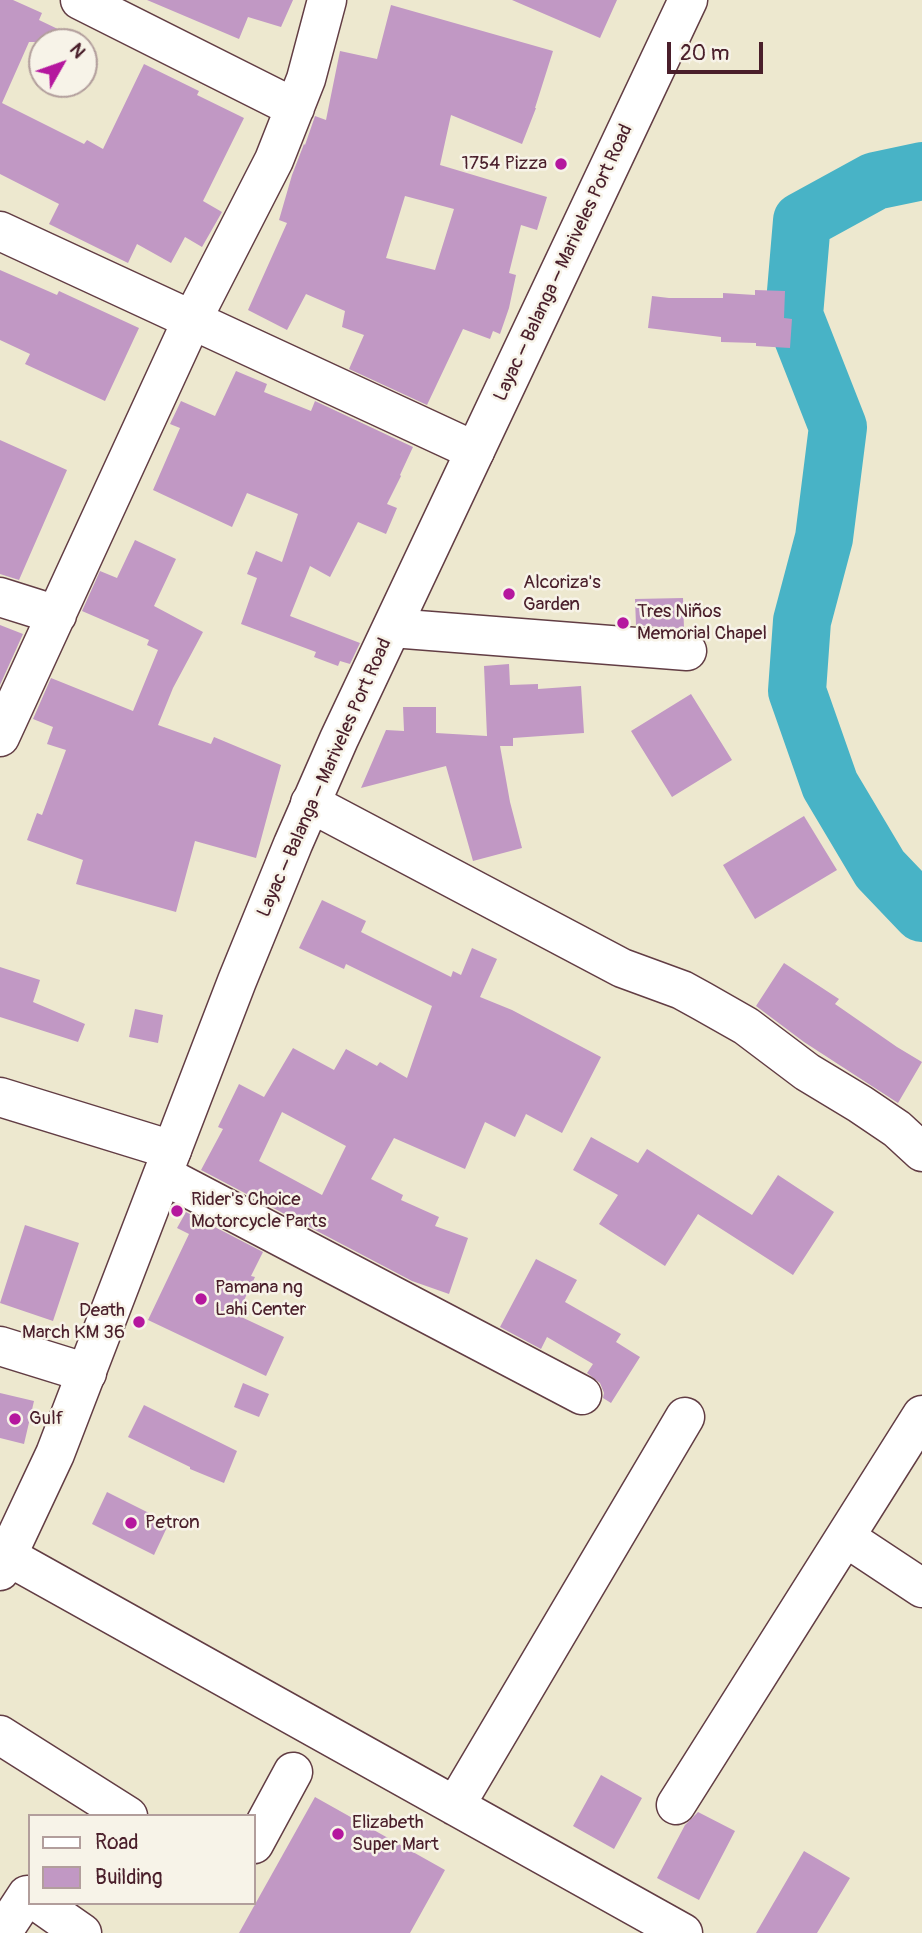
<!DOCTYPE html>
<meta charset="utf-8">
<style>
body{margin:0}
#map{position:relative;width:922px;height:1933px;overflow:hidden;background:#ede8cf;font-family:Pangolin,sans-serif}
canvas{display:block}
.legend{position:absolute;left:28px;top:1814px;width:228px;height:91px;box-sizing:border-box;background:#f7f3e8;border:2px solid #b29e9c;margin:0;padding:9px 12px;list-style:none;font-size:21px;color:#4a1f2b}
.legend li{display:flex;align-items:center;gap:14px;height:35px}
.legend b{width:35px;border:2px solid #b29e9c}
.north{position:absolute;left:28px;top:28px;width:70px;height:70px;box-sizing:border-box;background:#f7f3e8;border:2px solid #b29e9c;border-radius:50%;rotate:50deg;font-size:19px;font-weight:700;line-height:28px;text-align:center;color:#4a1f2b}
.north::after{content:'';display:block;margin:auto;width:24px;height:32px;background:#b5179e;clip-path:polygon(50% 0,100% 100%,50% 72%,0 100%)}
.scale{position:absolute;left:667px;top:42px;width:96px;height:32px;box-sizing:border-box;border:4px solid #4a1f2b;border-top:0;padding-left:9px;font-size:21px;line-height:24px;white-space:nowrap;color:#4a1f2b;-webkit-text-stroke:5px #f7f3e8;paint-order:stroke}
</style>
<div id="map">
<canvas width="922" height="1933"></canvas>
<ul class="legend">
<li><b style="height:9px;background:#fff"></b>Road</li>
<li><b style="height:19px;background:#c198c4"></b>Building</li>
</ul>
<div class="north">N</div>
<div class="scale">20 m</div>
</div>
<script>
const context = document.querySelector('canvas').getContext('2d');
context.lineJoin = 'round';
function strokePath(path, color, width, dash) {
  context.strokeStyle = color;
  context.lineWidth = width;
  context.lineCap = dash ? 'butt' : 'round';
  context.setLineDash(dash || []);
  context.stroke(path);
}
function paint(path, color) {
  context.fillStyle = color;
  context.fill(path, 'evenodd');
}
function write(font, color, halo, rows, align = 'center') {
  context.font = font + ' Pangolin,sans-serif';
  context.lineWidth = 5;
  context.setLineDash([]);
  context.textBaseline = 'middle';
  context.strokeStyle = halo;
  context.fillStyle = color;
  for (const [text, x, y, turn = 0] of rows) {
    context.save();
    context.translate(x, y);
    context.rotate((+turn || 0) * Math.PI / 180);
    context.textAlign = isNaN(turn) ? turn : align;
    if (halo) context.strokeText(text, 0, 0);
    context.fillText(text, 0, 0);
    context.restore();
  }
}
const river = new Path2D(`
 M 922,171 L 875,181 L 802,221 L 794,315 L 838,427 L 824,538 L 802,621 L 797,691 L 830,785 L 880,869 L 922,913`);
const building = new Path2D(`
 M 0,0 L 13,0 L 42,13 L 39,20 L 85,42 L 29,42 L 2,103 L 84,144 L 87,140 L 103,149 L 144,64 L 199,91 L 197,95 L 244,118 L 203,201 L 222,212 L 202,247 L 185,237 L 171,263 L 137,244 L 128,263 L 49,224 L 59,204 L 0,174 Z
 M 147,0 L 293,0 L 281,27 L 248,17 L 239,39 Z
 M 512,0 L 617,0 L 600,38 Z
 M 391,5 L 553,51 L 535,108 L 536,108 L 522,144 L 451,115 L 440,165 L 547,197 L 537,230 L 521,225 L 509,273 L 516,275 L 509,308 L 500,334 L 493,331 L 490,339 L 463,329 L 427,405 L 349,369 L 364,335 L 342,327 L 345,311 L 306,294 L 287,330 L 248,310 L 287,223 L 279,220 L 292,175 L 304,144 L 305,145 L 314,119 L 315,116 L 326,120 L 340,51 L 377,59 ZM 405,196 L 454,209 L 435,270 L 386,258 Z
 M 0,270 L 57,295 L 59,291 L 139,328 L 105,401 L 25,364 L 30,354 L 0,340 Z
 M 755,290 L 785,291 L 784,318 L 792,319 L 790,348 L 756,346 L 756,343 L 721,342 L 721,337 L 648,328 L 652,296 L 669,298 L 723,298 L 723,293 L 755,295 Z
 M 236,371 L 267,384 L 264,392 L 311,411 L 315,401 L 413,447 L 400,475 L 401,476 L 387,504 L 397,508 L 386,534 L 358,522 L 330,577 L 310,566 L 290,616 L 360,643 L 350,664 L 340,661 L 338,666 L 314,657 L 316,652 L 241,624 L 257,578 L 247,574 L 256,551 L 282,562 L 298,514 L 247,493 L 232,527 L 153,490 L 180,428 L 170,424 L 181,401 L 215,416 Z
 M 0,440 L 67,470 L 19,580 L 0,574 Z
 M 135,540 L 176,559 L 154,606 L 203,632 L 173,688 L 158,725 L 211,744 L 214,737 L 281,765 L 256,858 L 195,841 L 176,912 L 76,884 L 83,860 L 27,840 L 37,813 L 42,815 L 66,750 L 47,744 L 53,727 L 33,719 L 51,678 L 133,711 L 158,650 L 147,645 L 149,640 L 82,611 L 100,571 L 117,578 Z
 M 683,598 L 684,629 L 636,625 L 635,599 Z
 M 0,625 L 23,634 L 0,685 Z
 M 509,664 L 510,685 L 538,684 L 538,689 L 581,686 L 584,733 L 513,738 L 513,746 L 500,746 L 510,802 L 522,848 L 473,861 L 446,766 L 361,788 L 386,730 L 404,731 L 403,707 L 436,707 L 436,733 L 487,736 L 484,666 Z
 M 691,694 L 732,760 L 672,797 L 631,731 Z
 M 804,816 L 837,870 L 755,919 L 723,865 Z
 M 322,900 L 366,921 L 361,932 L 451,977 L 453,971 L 461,975 L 472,948 L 497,959 L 480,997 L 512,1010 L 601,1057 L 562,1133 L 526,1114 L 515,1137 L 485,1122 L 465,1169 L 394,1138 L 371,1179 L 403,1195 L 401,1200 L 439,1217 L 435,1226 L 468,1238 L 449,1294 L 412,1281 L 201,1170 L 223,1129 L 218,1127 L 239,1084 L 264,1097 L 293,1048 L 334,1070 L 346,1049 L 377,1066 L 380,1062 L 407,1078 L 432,1006 L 346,964 L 344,969 L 299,948 ZM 282,1112 L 346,1146 L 322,1195 L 259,1161 Z
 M 784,963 L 839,999 L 835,1004 L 897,1047 L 922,1062 L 898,1103 L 804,1042 L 756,1006 Z
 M 0,967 L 40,980 L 33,1002 L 85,1024 L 78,1042 L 0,1017 Z
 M 135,1009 L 163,1015 L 158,1043 L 129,1037 Z
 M 591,1137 L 638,1163 L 647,1149 L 752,1215 L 778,1175 L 834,1212 L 793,1275 L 698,1214 L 665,1266 L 599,1224 L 618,1195 L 573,1170 Z
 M 186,1212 L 263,1252 L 251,1276 L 255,1277 L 237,1315 L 284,1337 L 266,1376 L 148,1320 L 189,1234 L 177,1228 Z
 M 25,1225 L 79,1243 L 53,1321 L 0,1303 Z
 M 536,1259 L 577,1280 L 565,1302 L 621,1334 L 616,1342 L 640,1357 L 611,1403 L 603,1398 L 604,1393 L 600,1383 L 587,1373 L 593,1364 L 547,1337 L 541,1349 L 500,1327 Z
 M 243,1383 L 269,1394 L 259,1417 L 234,1407 Z
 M 0,1393 L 34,1401 L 24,1444 L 0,1438 Z
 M 144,1405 L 237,1451 L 224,1483 L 190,1469 L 190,1467 L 128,1437 Z
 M 107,1492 L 169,1523 L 154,1555 L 92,1524 Z
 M 601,1775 L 642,1798 L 614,1849 L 573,1826 Z
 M 315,1797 L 445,1870 L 410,1933 L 239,1933 Z
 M 698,1812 L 735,1831 L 699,1900 L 657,1878 L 685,1825 Z
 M 804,1851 L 850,1878 L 817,1933 L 756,1933 Z`);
const minor = new Path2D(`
 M 80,0 L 295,108
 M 0,231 L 475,451
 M 0,597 L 57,615
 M 392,628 L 687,651
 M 0,737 L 192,320 L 274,160 L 306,79 L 327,0
 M 310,803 L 622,968 L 682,990 L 702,1001 L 746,1026 L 807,1072 L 860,1104 L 897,1129 L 922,1152
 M 0,1097 L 172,1150
 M 163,1175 L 582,1395
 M 0,1346 L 87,1373
 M 845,1537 L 922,1588
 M 7,1556 L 683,1933
 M 0,1735 L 128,1816
 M 676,1805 L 922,1415
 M 455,1806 L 685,1417
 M 254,1844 L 293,1772
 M 39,1903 L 82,1933
 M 2,1933 L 27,1895`);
const major = new Path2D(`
 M 0,1571 L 55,1454 L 237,981 L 293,844 L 339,739 L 688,0`);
const markers = [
 [561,164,7,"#b5179e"],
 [509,594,7,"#b5179e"],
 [623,623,7,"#b5179e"],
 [177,1211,7,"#b5179e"],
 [201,1299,7,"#b5179e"],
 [139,1322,7,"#b5179e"],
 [15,1419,7,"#b5179e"],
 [131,1523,7,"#b5179e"],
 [338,1834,7,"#b5179e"]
];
const poiNames = [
 ["1754 Pizza",547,164,"right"],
 ["Alcoriza's",523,583],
 ["Garden",523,605],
 ["Tres Niños",637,612],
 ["Memorial Chapel",637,634],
 ["Rider's Choice",191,1200],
 ["Motorcycle Parts",191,1222],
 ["Pamana ng",215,1288],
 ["Lahi Center",215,1310],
 ["Death",125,1311,"right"],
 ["March KM 36",125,1333,"right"],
 ["Gulf",29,1419],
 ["Petron",145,1523],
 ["Elizabeth",352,1823],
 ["Super Mart",352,1845]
];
const streetNames = [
 ["Layac – Balanga – Mariveles Port Road",564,263,-65],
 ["Layac – Balanga – Mariveles Port Road",325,778,-66]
];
strokePath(river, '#48b3c6', 58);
paint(building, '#c198c4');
strokePath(minor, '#623d44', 41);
strokePath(major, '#623d44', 41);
strokePath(minor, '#fff', 38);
strokePath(major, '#fff', 38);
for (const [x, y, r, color] of markers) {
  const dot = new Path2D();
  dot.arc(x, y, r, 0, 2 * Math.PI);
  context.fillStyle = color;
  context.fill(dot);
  strokePath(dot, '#f7f3e8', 2.5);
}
write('19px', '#4a1f2b', '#f7f3e8', poiNames, 'left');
write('19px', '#4a1f2b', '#f7f3e8', streetNames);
</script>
